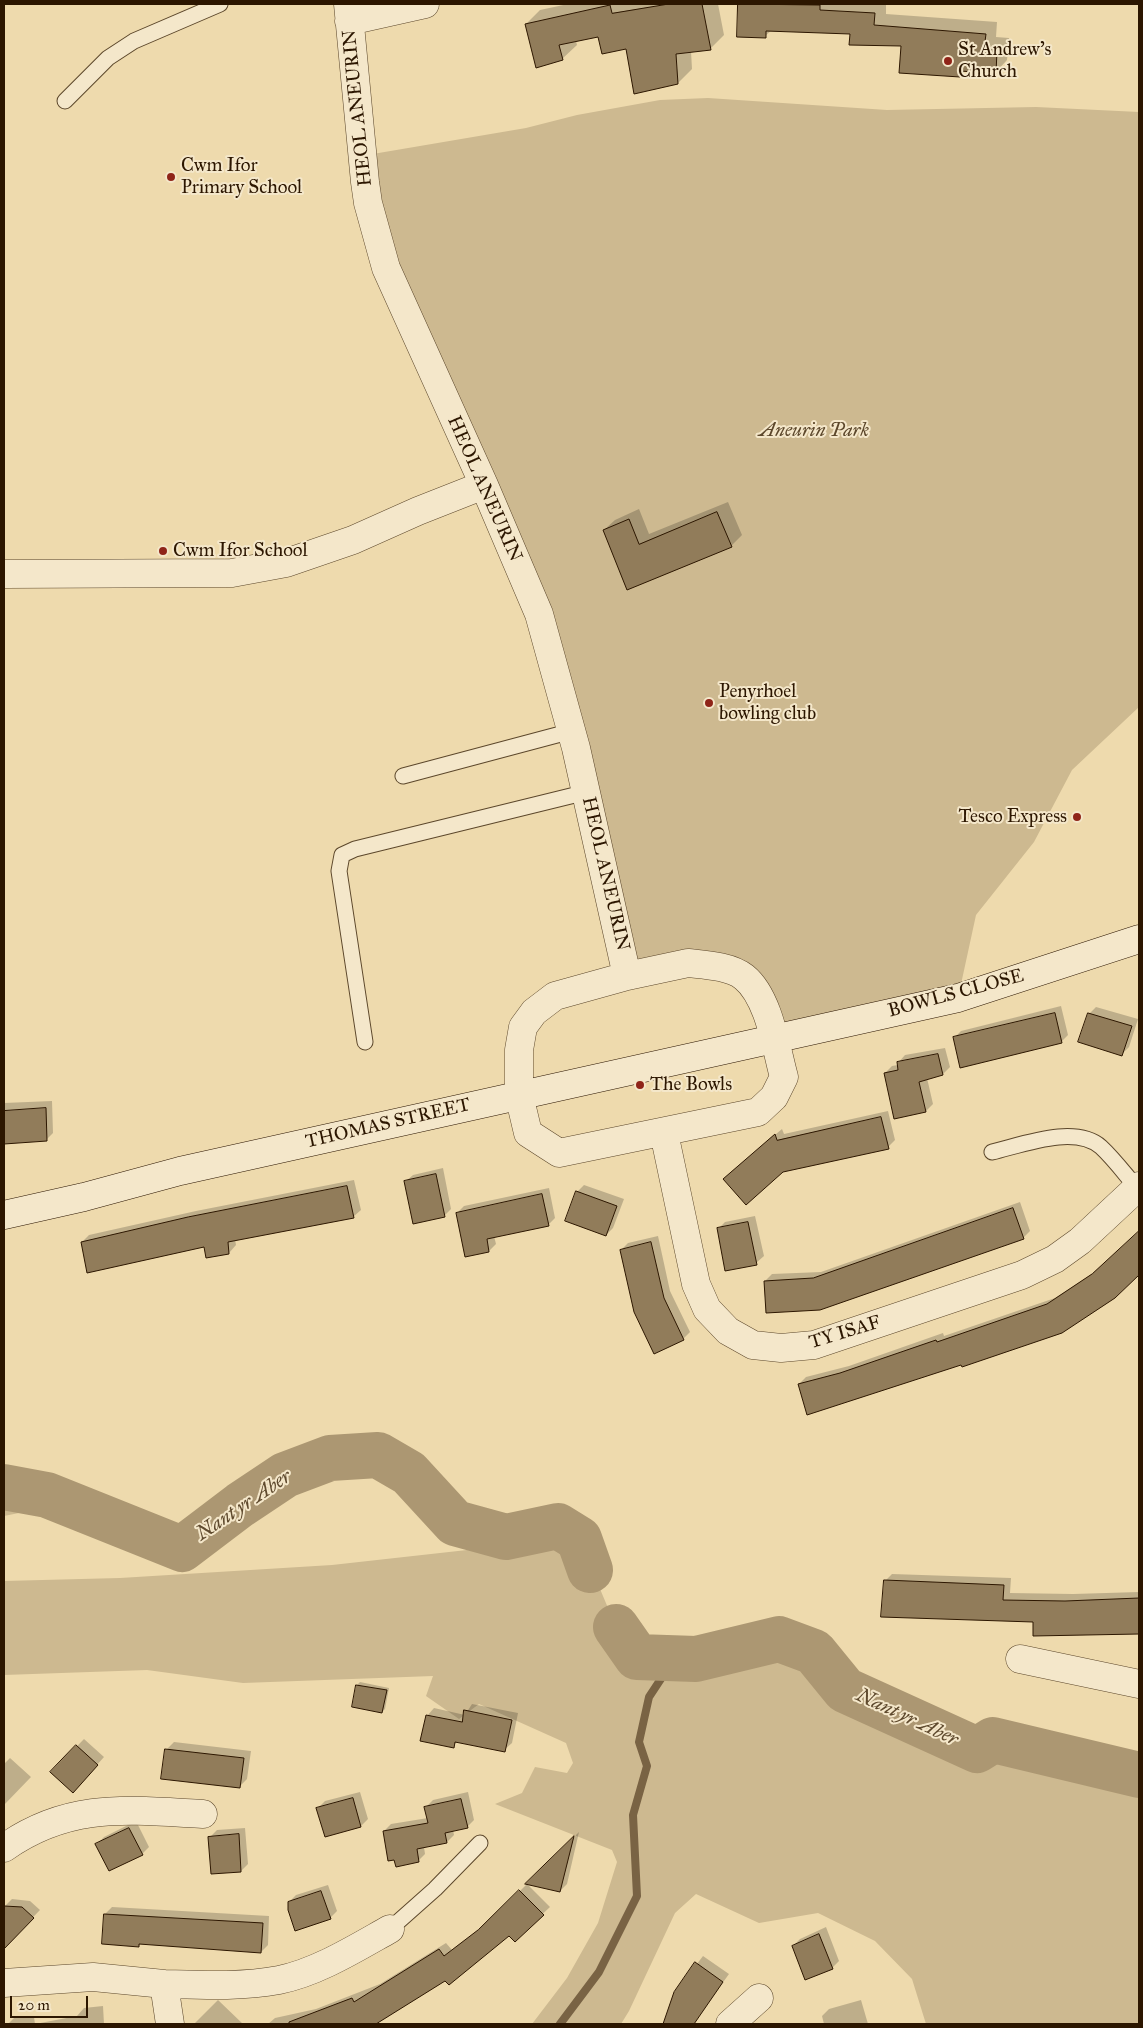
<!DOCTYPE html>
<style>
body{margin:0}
#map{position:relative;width:1143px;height:2028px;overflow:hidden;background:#eedaad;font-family:"IM FELL Great Primer",serif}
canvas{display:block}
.frame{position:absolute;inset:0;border:5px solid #2c1600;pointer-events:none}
.scale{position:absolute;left:10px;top:1996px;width:78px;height:22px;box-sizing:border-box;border:2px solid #2c1600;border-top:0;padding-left:6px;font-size:15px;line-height:18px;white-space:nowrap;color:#2c1600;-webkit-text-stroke:4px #f4e7ca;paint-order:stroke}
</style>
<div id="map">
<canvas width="1143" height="2028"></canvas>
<div class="frame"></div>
<div class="scale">20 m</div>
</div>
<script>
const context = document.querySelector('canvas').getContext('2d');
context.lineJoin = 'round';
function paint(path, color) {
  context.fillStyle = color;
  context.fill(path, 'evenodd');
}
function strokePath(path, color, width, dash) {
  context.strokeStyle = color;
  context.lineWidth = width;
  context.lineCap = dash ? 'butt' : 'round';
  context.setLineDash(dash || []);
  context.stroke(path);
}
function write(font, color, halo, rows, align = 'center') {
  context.font = font + ' "IM FELL Great Primer",serif';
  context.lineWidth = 4;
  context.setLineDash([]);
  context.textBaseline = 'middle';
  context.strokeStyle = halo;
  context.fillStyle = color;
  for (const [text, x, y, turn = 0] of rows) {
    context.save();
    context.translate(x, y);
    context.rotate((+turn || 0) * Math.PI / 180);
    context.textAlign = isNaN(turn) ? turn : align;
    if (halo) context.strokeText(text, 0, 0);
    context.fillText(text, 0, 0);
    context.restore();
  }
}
const green = new Path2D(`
 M 708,98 L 887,110 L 1036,107 L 1139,112 L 1139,707 L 1072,770 L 1034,842 L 976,915 L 958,998 L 773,1039 L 744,977 L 627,976 L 539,614 L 386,268 L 361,156 L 526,128 L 577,115 L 660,100 Z
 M 4,1487 L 47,1495 L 69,1503 L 4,1516 Z
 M 558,1526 L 579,1539 L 616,1627 L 637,1657 L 696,1659 L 779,1639 L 814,1652 L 845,1690 L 977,1750 L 993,1740 L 1139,1775 L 1139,2024 L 926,2024 L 912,1979 L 875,1941 L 818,1913 L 759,1923 L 696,1894 L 675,1913 L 629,2011 L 621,2024 L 532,2024 L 567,1978 L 598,1923 L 617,1862 L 612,1850 L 495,1804 L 522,1793 L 535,1767 L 567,1773 L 573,1763 L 566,1743 L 479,1704 L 459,1719 L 426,1696 L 433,1676 L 243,1683 L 147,1670 L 4,1675 L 4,1581 L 120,1578 L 332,1565 L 476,1549 L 506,1537 Z`);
const shadow = new Path2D(`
 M 568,4 L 718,4 L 724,35 L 710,49 L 691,51 L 692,69 L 678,83 L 627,48 L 599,36 L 576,41 L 577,45 L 562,59 L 526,24 L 540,10 Z
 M 740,4 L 886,4 L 886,14 L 997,22 L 996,37 L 1009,38 L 1007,60 L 995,73 L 966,70 L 960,76 L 902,45 L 851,33 L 772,30 L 765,36 L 738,36 Z
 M 728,502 L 742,535 L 731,546 L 628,588 L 604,530 L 615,520 L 639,509 L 649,534 Z
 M 1061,1006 L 1068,1035 L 1061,1042 L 954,1038 L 961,1031 Z
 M 1096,1007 L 1138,1019 L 1129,1047 L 1122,1054 L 1089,1014 Z
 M 945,1048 L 950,1067 L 943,1074 L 927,1078 L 933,1104 L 926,1111 L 895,1118 L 885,1073 L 892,1066 L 898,1065 L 898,1063 L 905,1055 Z
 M 52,1101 L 53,1133 L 46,1140 L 4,1142 L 4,1103 Z
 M 888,1111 L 895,1140 L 888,1147 L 731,1172 L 782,1129 L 784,1134 Z
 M 443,1168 L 451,1209 L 444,1216 L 405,1182 L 413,1175 Z
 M 354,1180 L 361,1210 L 353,1217 L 235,1239 L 236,1245 L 229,1253 L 205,1245 L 82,1242 L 89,1235 L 196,1211 Z
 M 584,1185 L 624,1199 L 613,1228 L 606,1235 L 577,1192 Z
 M 549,1188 L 555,1218 L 548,1225 L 494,1236 L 496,1244 L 489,1251 L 457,1213 L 464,1206 Z
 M 1020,1202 L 1030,1231 L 1023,1238 L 820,1309 L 765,1281 L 772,1274 L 821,1272 Z
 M 755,1216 L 764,1256 L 756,1263 L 718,1229 L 725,1222 Z
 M 1139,1232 L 1139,1274 L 1114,1297 L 962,1364 L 799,1384 L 806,1377 L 849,1366 L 943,1333 L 944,1336 L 1055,1298 L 1101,1268 Z
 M 658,1236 L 670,1291 L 690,1332 L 683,1339 L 621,1250 L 628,1243 Z
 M 892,1574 L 1011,1578 L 1010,1593 L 1073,1594 L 1139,1592 L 1139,1632 L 1034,1634 L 1034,1621 L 885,1581 Z
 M 360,1682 L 389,1688 L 385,1709 L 382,1712 L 353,1706 L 357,1685 Z
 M 472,1704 L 518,1713 L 512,1743 L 504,1750 L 458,1741 L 453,1746 L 427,1716 L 434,1708 L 465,1715 Z
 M 84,1739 L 104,1757 L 80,1784 L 52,1772 Z
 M 174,1742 L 251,1751 L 247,1779 L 240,1786 L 167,1749 Z
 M 10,1758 L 31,1777 L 4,1805 L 4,1764 Z
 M 360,1792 L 368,1819 L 361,1826 L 326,1835 L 318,1808 L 325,1801 Z
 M 468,1792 L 474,1820 L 467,1827 L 453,1830 L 454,1835 L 447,1842 L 424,1847 L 425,1854 L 418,1861 L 384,1831 L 391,1824 L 428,1818 L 426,1807 L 433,1800 Z
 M 136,1821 L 149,1847 L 142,1854 L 97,1844 L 104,1837 Z
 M 245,1828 L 248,1864 L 241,1871 L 210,1837 L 217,1830 Z
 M 579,1832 L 567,1884 L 560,1891 L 527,1884 L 550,1907 L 515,1940 L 509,1934 L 446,1979 L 389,2014 L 364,2024 L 268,2024 L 275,2018 L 316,2009 L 380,1984 L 446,1943 L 452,1950 L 487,1924 Z
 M 328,1885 L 337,1911 L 330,1918 L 289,1902 L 296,1895 Z
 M 12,1899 L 30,1901 L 40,1910 L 8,1943 L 4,1939 L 4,1907 Z
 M 112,1907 L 269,1916 L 268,1945 L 261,1952 L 141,1943 L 139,1946 L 105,1914 Z
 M 826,1927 L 839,1961 L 832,1968 L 793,1946 L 800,1939 Z
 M 703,1956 L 729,1974 L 693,2024 L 664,2024 L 675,1993 Z
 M 218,2000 L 243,2024 L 194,2024 Z
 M 861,2000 L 868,2024 L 824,2024 L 822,2016 L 829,2009 Z
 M 103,2006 L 104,2024 L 8,2024 L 15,2017 L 34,2017 L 35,2024 L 77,2016 L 84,2008 Z`);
const stream = new Path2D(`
 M 560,2024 L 599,1972 L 637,1896 L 633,1815 L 647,1766 L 639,1742 L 649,1697 L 674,1659`);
const river = new Path2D(`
 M 4,1487 L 47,1495 L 182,1549 L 240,1505 L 285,1475 L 330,1458 L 378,1455 L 409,1473 L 455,1523 L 506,1537 L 558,1526 L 579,1539 L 590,1570
 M 616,1627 L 637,1657 L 696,1659 L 779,1639 L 814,1652 L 845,1690 L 977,1750 L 993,1740 L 1139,1775`);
const building = new Path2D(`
 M 669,4 L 702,4 L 711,50 L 676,54 L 678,84 L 634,94 L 626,49 L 602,54 L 598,37 L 559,45 L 563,60 L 536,68 L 525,24 L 610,5 L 612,13 Z
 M 738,4 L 820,5 L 820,10 L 875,13 L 874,25 L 986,34 L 984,49 L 997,50 L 996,74 L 961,71 L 960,77 L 899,73 L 901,46 L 849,45 L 850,34 L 766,31 L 766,38 L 737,37 Z
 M 717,512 L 732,547 L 627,590 L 603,530 L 629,519 L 639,544 Z
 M 1055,1013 L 1062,1043 L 960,1068 L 953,1037 Z
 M 1088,1013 L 1132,1026 L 1122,1056 L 1078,1042 Z
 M 938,1054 L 943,1075 L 919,1082 L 926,1112 L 894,1119 L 884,1073 L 898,1070 L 897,1062 Z
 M 46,1108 L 47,1141 L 4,1144 L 4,1111 Z
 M 881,1117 L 889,1149 L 783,1172 L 746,1205 L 723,1179 L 775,1134 L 777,1140 Z
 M 436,1174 L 445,1217 L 413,1224 L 404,1181 Z
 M 347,1186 L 354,1218 L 228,1242 L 229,1254 L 206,1258 L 204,1247 L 87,1273 L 81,1242 L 188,1217 Z
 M 576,1191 L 617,1206 L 606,1236 L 565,1221 Z
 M 542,1194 L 549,1226 L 487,1239 L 489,1252 L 465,1257 L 456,1213 Z
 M 1013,1208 L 1024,1239 L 820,1310 L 766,1313 L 764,1281 L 813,1278 Z
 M 748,1222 L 757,1265 L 725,1271 L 717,1228 Z
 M 1139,1231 L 1139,1275 L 1115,1298 L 1062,1333 L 962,1367 L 961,1365 L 807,1415 L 798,1384 L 840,1373 L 936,1340 L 937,1342 L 1047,1304 L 1092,1274 Z
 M 651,1242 L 664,1298 L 684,1340 L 654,1354 L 634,1312 L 620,1250 Z
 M 884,1580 L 1004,1585 L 1003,1600 L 1065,1601 L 1139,1598 L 1139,1634 L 1033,1636 L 1033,1622 L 881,1617 Z
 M 356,1685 L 387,1690 L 382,1713 L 352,1707 Z
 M 464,1710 L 512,1720 L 505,1752 L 455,1742 L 454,1748 L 420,1741 L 426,1715 L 462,1722 Z
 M 76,1745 L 98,1765 L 73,1793 L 50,1772 Z
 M 165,1749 L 244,1758 L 240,1788 L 161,1779 Z
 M 353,1798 L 361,1827 L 325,1837 L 316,1808 Z
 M 461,1799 L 468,1828 L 445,1833 L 447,1843 L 417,1849 L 419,1862 L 396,1867 L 394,1860 L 388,1861 L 383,1831 L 428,1823 L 424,1807 Z
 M 129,1828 L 143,1855 L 109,1871 L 95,1844 Z
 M 239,1834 L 241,1872 L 211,1874 L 208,1837 Z
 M 574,1836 L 560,1892 L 525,1884 Z
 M 519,1890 L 544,1915 L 515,1942 L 509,1936 L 449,1985 L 445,1981 L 376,2024 L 289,2024 L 289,2022 L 352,1998 L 354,2002 L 439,1949 L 444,1956 L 478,1930 Z
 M 321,1891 L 331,1919 L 295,1931 L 288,1910 L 288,1902 Z
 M 4,1906 L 22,1907 L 34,1918 L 4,1949 Z
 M 104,1914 L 263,1923 L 261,1953 L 139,1944 L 139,1947 L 102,1944 Z
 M 819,1934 L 833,1969 L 805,1980 L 792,1946 Z
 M 695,1962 L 723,1982 L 694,2024 L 663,2024 L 674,1992 Z`);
const lane = new Path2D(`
 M 65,101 L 108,58 L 134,41 L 220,4
 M 403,776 L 572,731
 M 365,1042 L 339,871 L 342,855 L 355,849 L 587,792
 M 992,1152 C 1022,1145 1075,1124 1101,1147 C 1114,1159 1125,1174 1137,1188
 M 390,1929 L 435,1889 L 480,1843`);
const street = new Path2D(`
 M 348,4 L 365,182 L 368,203 L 386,268 L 484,485 L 539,614 L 576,748 L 627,976
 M 349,21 L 425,4
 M 4,574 L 232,573 L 286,563 L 353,540 L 418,511 L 484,485
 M 688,963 C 706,965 730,966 744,977 C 769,997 776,1048 784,1077 L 774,1097 L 758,1112 L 559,1153 L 528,1133 L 519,1095 L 519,1050 L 523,1027 L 534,1012 L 555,996 L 627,976 Z
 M 664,1133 L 696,1284 L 707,1309 L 728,1331 L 753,1345 L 781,1348 L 814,1345 L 1022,1275 L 1055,1259 L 1080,1241 L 1139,1186
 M 1020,1659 L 1139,1684
 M 4,1848 C 69,1802 128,1810 203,1814
 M 4,1983 L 93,1977 L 164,1984 L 170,2024
 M 164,1984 C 202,1985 241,1987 279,1980 C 318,1972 356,1948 390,1929
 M 730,2024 L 759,1998`);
const secondary = new Path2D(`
 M 4,1215 L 84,1197 L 180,1171 L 958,998 L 1139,939`);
const markers = [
 [948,61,5,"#8f2418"],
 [171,177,5,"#8f2418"],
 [163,551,5,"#8f2418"],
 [709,703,5,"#8f2418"],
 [1077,817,5,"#8f2418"],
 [640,1085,5,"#8f2418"]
];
const poiNames = [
 ["St Andrew's",958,50],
 ["Church",958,72],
 ["Cwm Ifor",181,166],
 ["Primary School",181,188],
 ["Cwm Ifor School",173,551],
 ["Penyrhoel",719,692],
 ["bowling club",719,714],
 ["Tesco Express",1067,817,"right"],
 ["The Bowls",650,1085]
];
const streetNames = [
 ["HEOL ANEURIN",358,108,-96],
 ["HEOL ANEURIN",484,489,66],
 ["HEOL ANEURIN",605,874,77],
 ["BOWLS CLOSE",956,994,-15],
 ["THOMAS STREET",388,1124,-13],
 ["TY ISAF",845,1333,-17]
];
const parkNames = [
 ["Aneurin Park",814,431]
];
const waterNames = [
 ["Nant yr Aber",244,1506,-34],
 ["Nant yr Aber",907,1718,25]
];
paint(green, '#cdb990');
paint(shadow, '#0003');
strokePath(stream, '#796344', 8);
strokePath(river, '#ac9772', 46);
paint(building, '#917c5a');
strokePath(building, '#2c1600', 1);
strokePath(lane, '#5c472b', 17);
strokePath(street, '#5c472b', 29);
strokePath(secondary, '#2c1600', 29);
strokePath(lane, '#f4e7ca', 15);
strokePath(street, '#f4e7ca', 28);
strokePath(secondary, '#f4e7ca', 28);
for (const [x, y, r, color] of markers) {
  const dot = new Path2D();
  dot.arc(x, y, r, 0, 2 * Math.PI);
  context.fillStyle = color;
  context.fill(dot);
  strokePath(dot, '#f4e7ca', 2);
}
write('19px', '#2c1600', '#f4e7ca', poiNames, 'left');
write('19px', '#2c1600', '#f4e7ca', streetNames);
write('italic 19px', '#5c472b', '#f4e7ca', parkNames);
write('italic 20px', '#5f4a2e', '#f4e7ca', waterNames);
</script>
